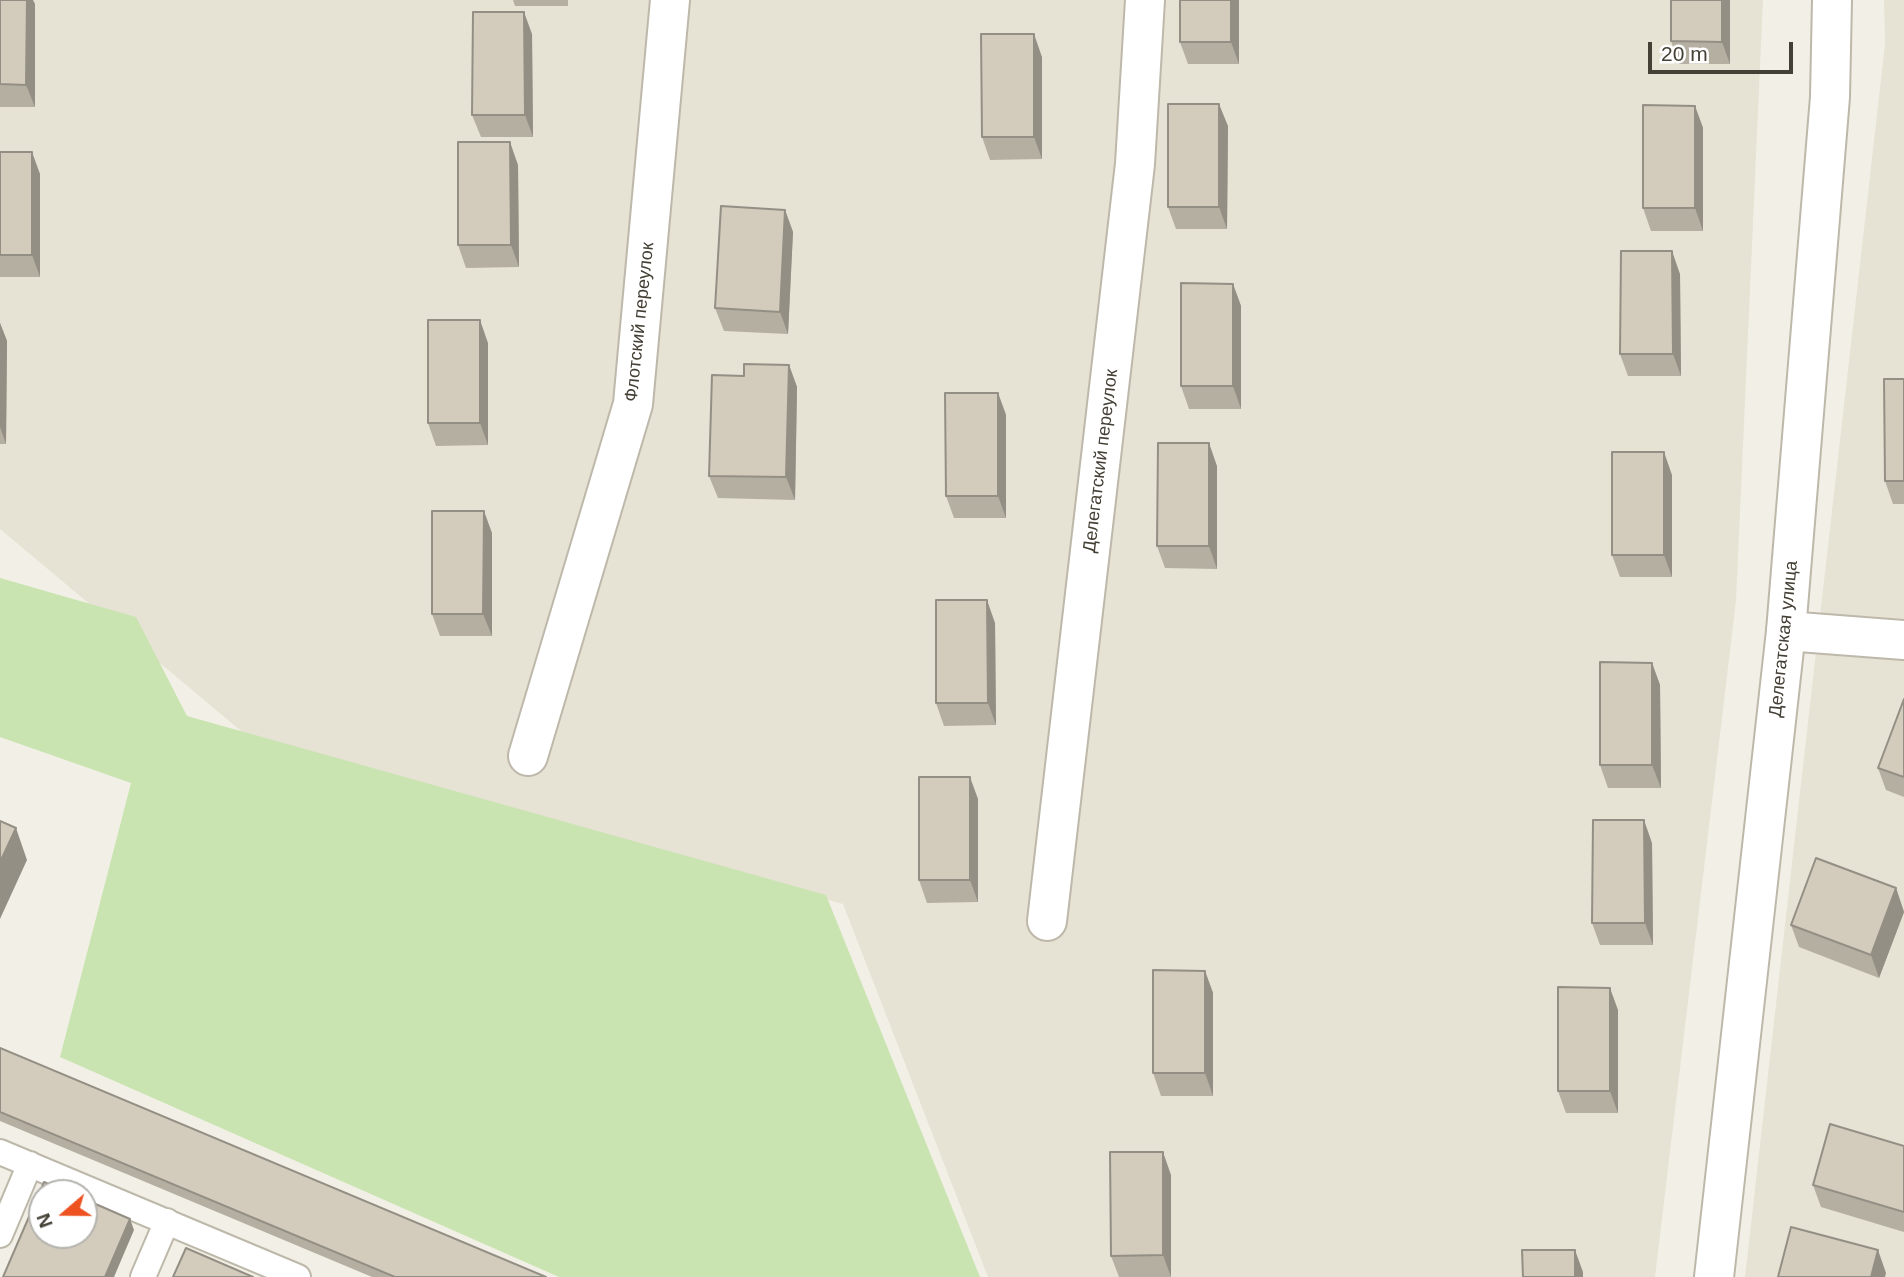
<!DOCTYPE html>
<meta charset="utf-8">
<style>
body{margin:0}
#map{position:relative;width:1904px;height:1277px;overflow:hidden;background:#f2f0e6;font-family:Arial,sans-serif}
canvas{display:block}
.north{position:absolute;left:28px;top:1179px;width:70px;height:70px;box-sizing:border-box;background:#fff;border:2px solid #b5b3af;border-radius:50%;rotate:250deg;font-size:19px;font-weight:700;line-height:28px;text-align:center;color:#454036}
.north::after{content:'';display:block;margin:auto;width:24px;height:32px;background:#ee5221;clip-path:polygon(50% 0,100% 100%,50% 72%,0 100%)}
.scale{position:absolute;left:1648px;top:42px;width:145px;height:32px;box-sizing:border-box;border:4px solid #454036;border-top:0;padding-left:9px;font-size:21px;line-height:24px;white-space:nowrap;color:#454036;-webkit-text-stroke:5px #fff;paint-order:stroke}
</style>
<div id="map">
<canvas width="1904" height="1277"></canvas>
<div class="north">N</div>
<div class="scale">20 m</div>
</div>
<script>
const context = document.querySelector('canvas').getContext('2d');
context.lineJoin = 'round';
function paint(path, color) {
  context.fillStyle = color;
  context.fill(path, 'evenodd');
}
function strokePath(path, color, width, dash) {
  context.strokeStyle = color;
  context.lineWidth = width;
  context.lineCap = dash ? 'butt' : 'round';
  context.setLineDash(dash || []);
  context.stroke(path);
}
function write(font, color, halo, rows, align = 'center') {
  context.font = font + ' Arial,sans-serif';
  context.lineWidth = 7;
  context.setLineDash([]);
  context.textBaseline = 'middle';
  context.strokeStyle = halo;
  context.fillStyle = color;
  for (const [text, x, y, turn = 0] of rows) {
    context.save();
    context.translate(x, y);
    context.rotate((+turn || 0) * Math.PI / 180);
    context.textAlign = isNaN(turn) ? turn : align;
    if (halo) context.strokeText(text, 0, 0);
    context.fillText(text, 0, 0);
    context.restore();
  }
}
const residential = new Path2D(`
 M 0,0 L 1763,0 L 1736,601 L 1655,1277 L 988,1277 L 843,904 L 259,746 L 0,529 Z
 M 1884,0 L 1904,0 L 1904,1277 L 1745,1277 L 1885,44 Z`);
const green = new Path2D(`
 M 0,578 L 136,617 L 187,716 L 826,895 L 980,1277 L 559,1277 L 60,1057 L 131,783 L 0,737 Z`);
const service = new Path2D(`
 M 0,1152 L 298,1277
 M 0,1235 L 30,1164
 M 143,1277 L 167,1221`);
const minor = new Path2D(`
 M 1786,631 L 1904,640
 M 528,756 L 633,404 L 670,0
 M 1047,921 L 1135,164 L 1145,0`);
const tertiary = new Path2D(`
 M 1714,1277 L 1786,631 L 1830,97 L 1832,0`);
const wall = new Path2D(`
 M 0,0 L 35,4 L 35,107 L 0,107 Z
 M 513,0 L 568,0 L 568,6 L 515,6 Z
 M 1180,0 L 1239,0 L 1239,64 L 1188,64 L 1180,42 Z
 M 1671,0 L 1730,0 L 1730,64 L 1679,64 L 1671,41 Z
 M 532,34 L 533,137 L 481,137 L 472,115 Z
 M 1042,57 L 1042,159 L 990,160 L 982,137 Z
 M 1695,106 L 1703,128 L 1703,231 L 1651,231 L 1643,208 Z
 M 1228,126 L 1227,229 L 1176,229 L 1168,207 Z
 M 0,152 L 40,174 L 40,277 L 0,277 Z
 M 518,165 L 519,267 L 466,268 L 458,245 Z
 M 785,210 L 793,232 L 788,334 L 724,331 L 715,308 Z
 M 1680,274 L 1681,376 L 1628,376 L 1620,354 Z
 M 1233,284 L 1241,306 L 1241,409 L 1189,409 L 1181,386 Z
 M 0,323 L 7,341 L 6,444 L 0,444 Z
 M 488,343 L 488,445 L 436,446 L 428,423 Z
 M 789,365 L 797,387 L 795,500 L 718,498 L 709,476 L 744,376 Z
 M 1904,379 L 1904,504 L 1893,504 L 1885,481 Z
 M 998,393 L 1006,415 L 1006,518 L 954,518 L 946,496 Z
 M 1217,466 L 1217,569 L 1165,568 L 1157,546 Z
 M 1672,475 L 1672,577 L 1620,577 L 1612,555 Z
 M 492,533 L 492,636 L 440,636 L 432,614 Z
 M 995,623 L 996,725 L 944,726 L 936,703 Z
 M 1652,663 L 1660,685 L 1661,788 L 1608,788 L 1600,765 Z
 M 1904,699 L 1904,797 L 1886,790 L 1878,768 Z
 M 978,799 L 978,902 L 927,903 L 919,880 Z
 M 1652,843 L 1653,945 L 1600,945 L 1592,923 Z
 M 1896,888 L 1904,912 L 1879,978 L 1799,947 L 1791,925 Z
 M 1205,971 L 1213,993 L 1213,1096 L 1161,1096 L 1153,1073 Z
 M 1618,1010 L 1618,1113 L 1566,1113 L 1558,1091 Z
 M 0,1048 L 546,1277 L 372,1277 L 0,1121 Z
 M 1904,1146 L 1904,1232 L 1821,1207 L 1813,1185 Z
 M 1171,1175 L 1171,1277 L 1119,1277 L 1111,1256 Z`);
const shadedWall = new Path2D(`
 M 27,0 L 33,0 L 35,4 L 35,107 L 26,85 Z
 M 1231,0 L 1239,0 L 1239,64 L 1231,42 Z
 M 1722,0 L 1730,0 L 1730,64 L 1722,42 Z
 M 524,12 L 532,34 L 533,137 L 525,115 Z
 M 1034,34 L 1042,57 L 1042,159 L 1034,137 Z
 M 1219,104 L 1228,126 L 1227,229 L 1219,207 Z
 M 1695,106 L 1703,128 L 1703,231 L 1695,208 Z
 M 510,142 L 518,165 L 519,267 L 511,245 Z
 M 32,152 L 40,174 L 40,277 L 32,255 Z
 M 785,210 L 793,232 L 788,334 L 780,312 Z
 M 1672,251 L 1680,274 L 1681,376 L 1673,354 Z
 M 1233,284 L 1241,306 L 1241,409 L 1233,386 Z
 M 480,320 L 488,343 L 488,445 L 480,423 Z
 M 0,323 L 7,341 L 6,444 L 0,427 Z
 M 789,365 L 797,387 L 795,500 L 786,477 Z
 M 998,393 L 1006,415 L 1006,518 L 998,496 Z
 M 1209,443 L 1217,466 L 1217,569 L 1209,546 Z
 M 1664,452 L 1672,475 L 1672,577 L 1664,555 Z
 M 484,511 L 492,533 L 492,636 L 483,614 Z
 M 987,600 L 995,623 L 996,725 L 988,703 Z
 M 1652,663 L 1660,685 L 1661,788 L 1652,765 Z
 M 970,777 L 978,799 L 978,902 L 970,880 Z
 M 1644,820 L 1652,843 L 1653,945 L 1645,923 Z
 M 16,828 L 27,860 L 0,919 L 0,862 Z
 M 1896,888 L 1904,912 L 1879,978 L 1871,955 Z
 M 1205,971 L 1213,993 L 1213,1096 L 1205,1073 Z
 M 1610,988 L 1618,1010 L 1618,1113 L 1610,1091 Z
 M 1163,1152 L 1171,1175 L 1171,1277 L 1163,1255 Z
 M 130,1219 L 134,1230 L 114,1277 L 105,1277 Z
 M 1575,1250 L 1583,1272 L 1583,1277 L 1575,1277 Z
 M 1878,1250 L 1886,1273 L 1885,1277 L 1871,1277 Z`);
const building = new Path2D(`
 M 0,0 L 27,0 L 26,85 L 0,84 Z
 M 1180,0 L 1231,0 L 1231,42 L 1180,42 Z
 M 1671,0 L 1722,0 L 1722,42 L 1671,41 Z
 M 473,12 L 524,12 L 525,115 L 472,115 Z
 M 981,34 L 1034,34 L 1034,137 L 982,137 Z
 M 1168,104 L 1219,104 L 1219,207 L 1168,207 Z
 M 1643,105 L 1695,106 L 1695,208 L 1643,208 Z
 M 458,142 L 510,142 L 511,245 L 458,245 Z
 M 0,152 L 32,152 L 32,255 L 0,255 Z
 M 721,206 L 785,210 L 780,312 L 715,308 Z
 M 1621,251 L 1672,251 L 1673,354 L 1620,354 Z
 M 1181,283 L 1233,284 L 1233,386 L 1181,386 Z
 M 428,320 L 480,320 L 480,423 L 428,423 Z
 M 744,364 L 789,365 L 786,477 L 709,476 L 712,375 L 744,376 Z
 M 1884,379 L 1904,379 L 1904,481 L 1885,481 Z
 M 945,393 L 998,393 L 998,496 L 946,496 Z
 M 1158,443 L 1209,443 L 1209,546 L 1157,546 Z
 M 1612,452 L 1664,452 L 1664,555 L 1612,555 Z
 M 432,511 L 484,511 L 483,614 L 432,614 Z
 M 936,600 L 987,600 L 988,703 L 936,703 Z
 M 1600,662 L 1652,663 L 1652,765 L 1600,765 Z
 M 1904,699 L 1904,777 L 1878,768 Z
 M 919,777 L 970,777 L 970,880 L 919,880 Z
 M 1593,820 L 1644,820 L 1645,923 L 1592,923 Z
 M 0,821 L 16,828 L 0,862 Z
 M 1816,858 L 1896,888 L 1871,955 L 1791,925 Z
 M 1153,970 L 1205,971 L 1205,1073 L 1153,1073 Z
 M 1558,987 L 1610,988 L 1610,1091 L 1558,1091 Z
 M 0,1048 L 546,1277 L 395,1277 L 0,1112 Z
 M 1830,1124 L 1904,1146 L 1904,1212 L 1813,1185 Z
 M 1110,1152 L 1163,1152 L 1163,1255 L 1111,1256 Z
 M 44,1182 L 70,1193 L 42,1193 L 42,1235 L 84,1235 L 84,1199 L 130,1219 L 105,1277 L 3,1277 Z
 M 1791,1227 L 1878,1250 L 1871,1277 L 1778,1277 Z
 M 186,1248 L 253,1277 L 173,1277 Z
 M 1522,1250 L 1575,1250 L 1575,1277 L 1523,1277 Z`);
const streetNames = [
 ["Флотский переулок",640,322,-84],
 ["Делегатский переулок",1101,461,-83],
 ["Делегатская улица",1784,639,-84]
];
paint(residential, '#e6e2d4');
paint(green, '#c9e4b1');
strokePath(service, '#bdb8a9', 28);
strokePath(minor, '#bdb8a9', 42);
strokePath(tertiary, '#bdb8a9', 42);
strokePath(service, '#fff', 24);
strokePath(minor, '#fff', 38);
strokePath(tertiary, '#fff', 38);
paint(wall, '#b5afa2');
paint(shadedWall, '#948f84');
paint(building, '#d3ccbc');
strokePath(building, '#948f84', 2);
write('18px', '#454036', '#fff', streetNames);
</script>
